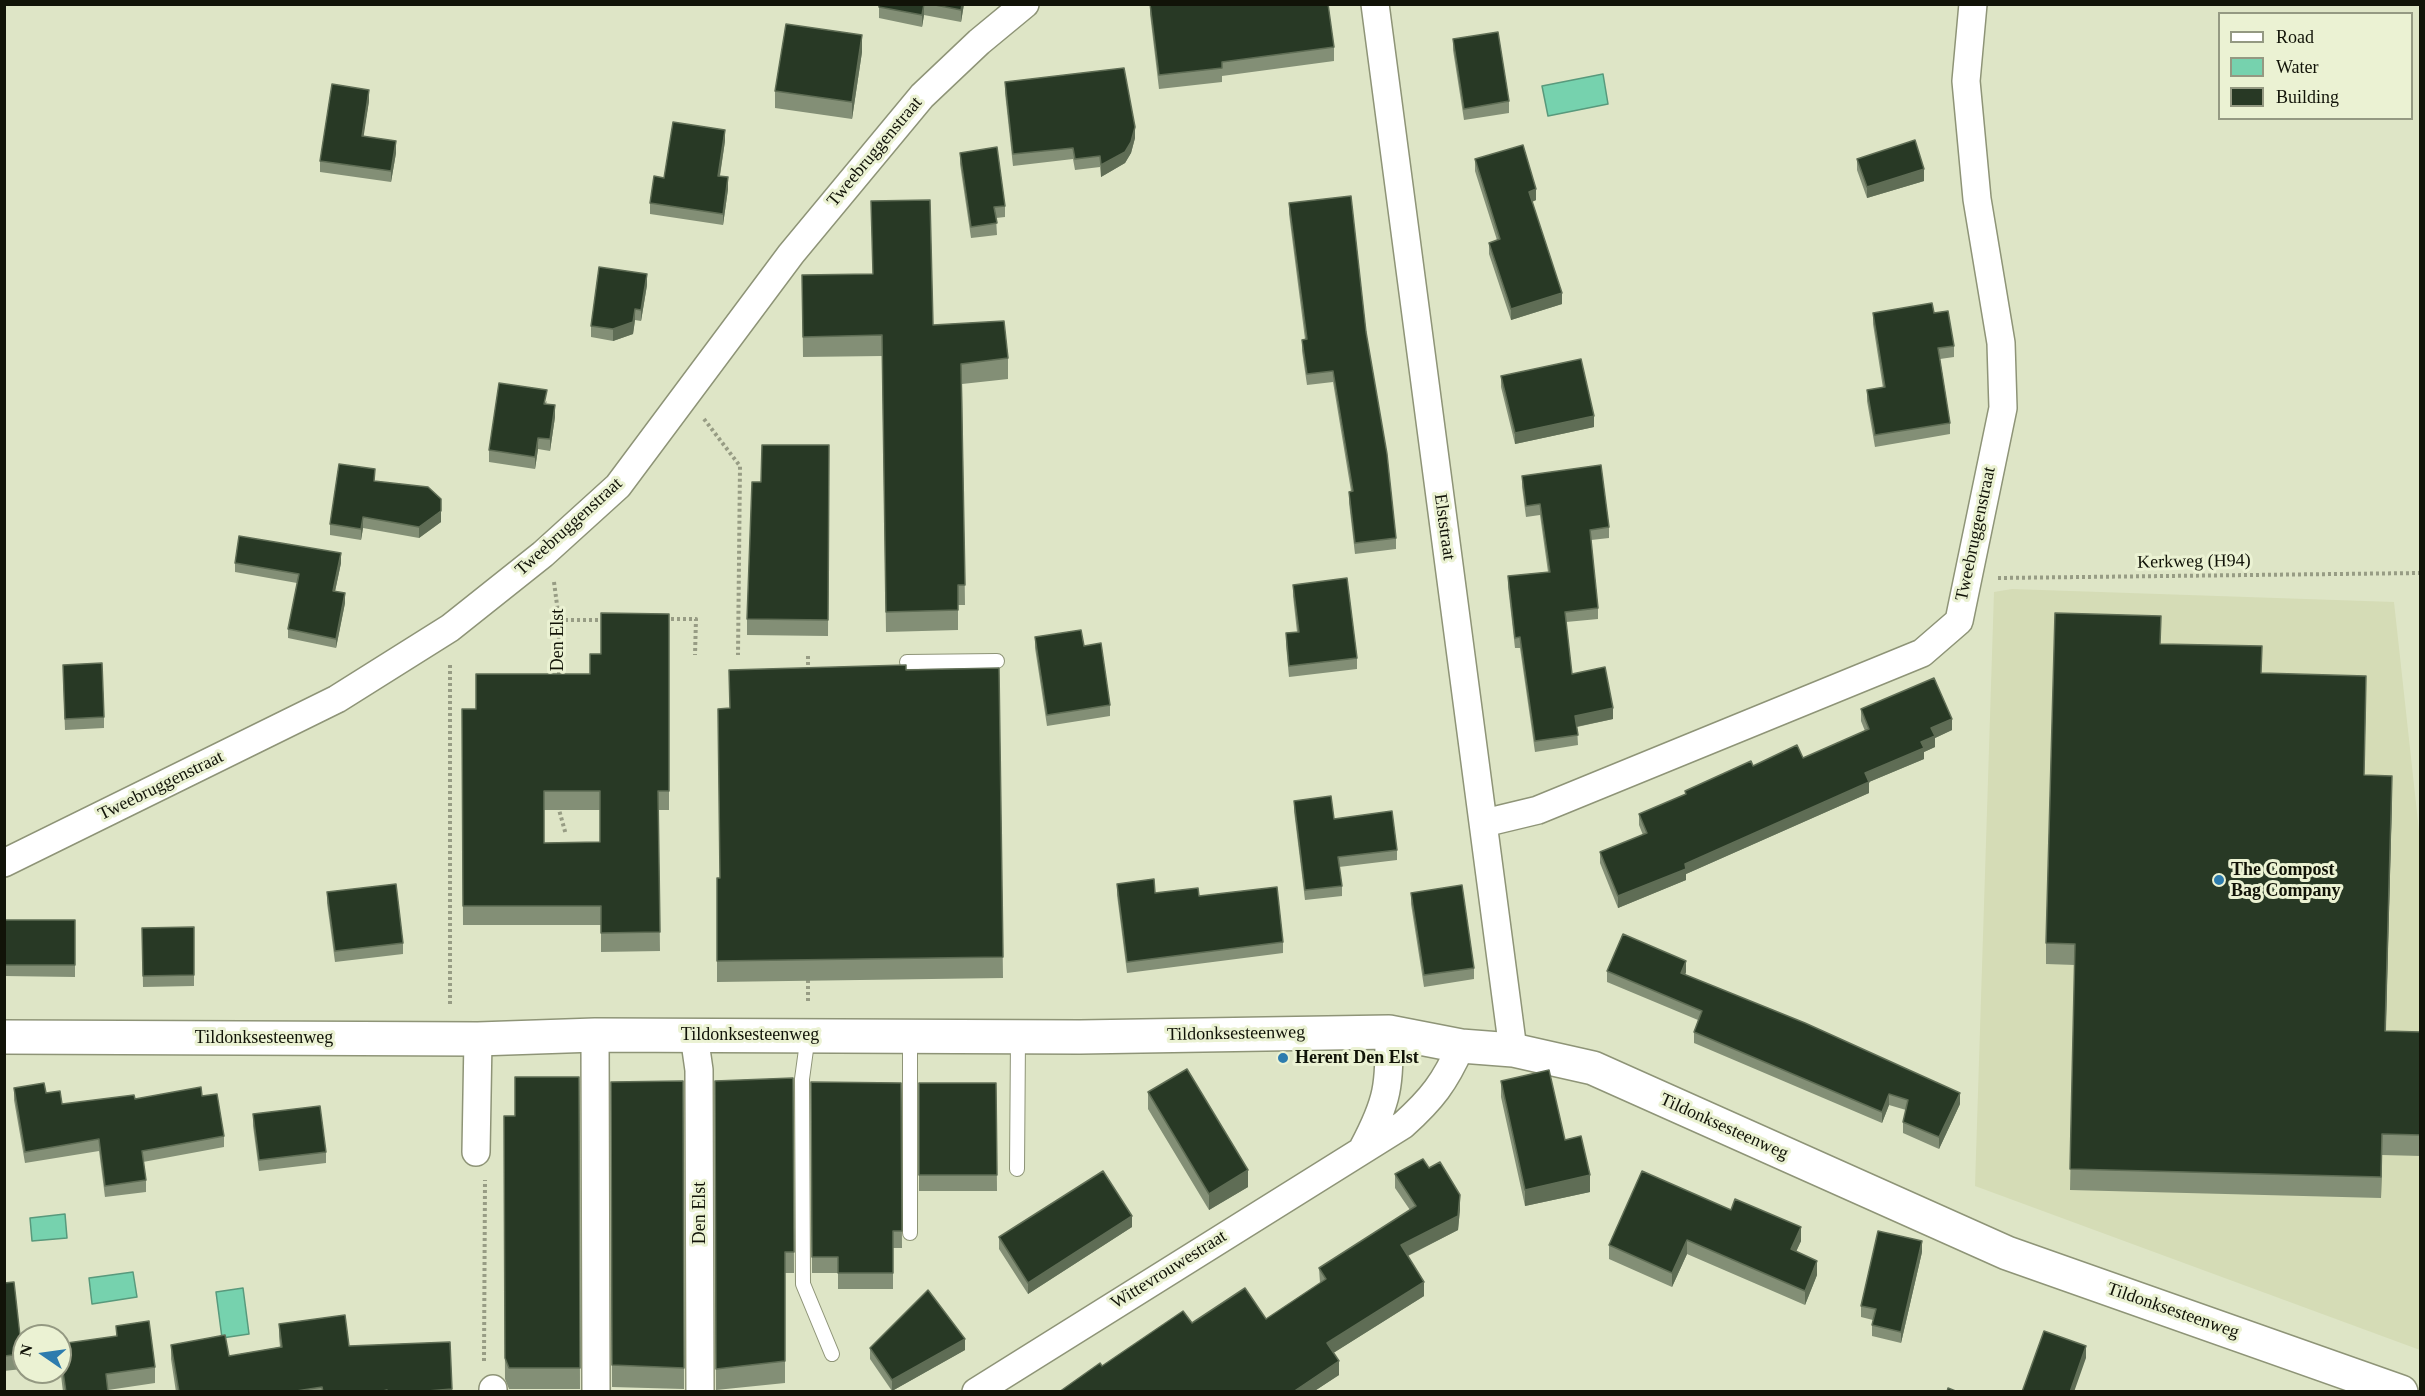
<!DOCTYPE html>
<style>
body{margin:0}
#map{position:relative;width:2425px;height:1396px;overflow:hidden;background:#dee5c6;font-family:Georgia,serif}
canvas{display:block}
.frame{position:absolute;inset:0;border:6px solid #111308;pointer-events:none}
.legend{position:absolute;left:2218px;top:12px;width:195px;height:108px;box-sizing:border-box;background:#ebf2d3;border:2px solid #949982;margin:0;padding:8px 10px;list-style:none;font-size:18px;color:#111308}
.legend li{display:flex;align-items:center;gap:12px;height:30px}
.legend b{width:30px;border:2px solid #949982}
.north{position:absolute;left:12px;top:1324px;width:60px;height:60px;box-sizing:border-box;background:#ebf2d3;border:2px solid #949982;border-radius:50%;rotate:283deg;font-size:16px;font-weight:700;line-height:24px;text-align:center;color:#111308}
.north::after{content:'';display:block;margin:auto;width:21px;height:27px;background:#2d7cae;clip-path:polygon(50% 0,100% 100%,50% 72%,0 100%)}
</style>
<div id="map">
<canvas width="2425" height="1396"></canvas>
<div class="frame"></div>
<ul class="legend">
<li><b style="height:8px;background:#fff"></b>Road</li>
<li><b style="height:16px;background:#76d2ae"></b>Water</li>
<li><b style="height:16px;background:#283925"></b>Building</li>
</ul>
<div class="north">N</div>
</div>
<script>
const context = document.querySelector('canvas').getContext('2d');
context.lineJoin = 'round';
function paint(path, color) {
  context.fillStyle = color;
  context.fill(path, 'evenodd');
}
function strokePath(path, color, width, dash) {
  context.strokeStyle = color;
  context.lineWidth = width;
  context.lineCap = dash ? 'butt' : 'round';
  context.setLineDash(dash || []);
  context.stroke(path);
}
function write(font, color, halo, rows, align = 'center') {
  context.font = font + ' Georgia,serif';
  context.lineWidth = 6;
  context.setLineDash([]);
  context.textBaseline = 'middle';
  context.strokeStyle = halo;
  context.fillStyle = color;
  for (const [text, x, y, turn = 0] of rows) {
    context.save();
    context.translate(x, y);
    context.rotate((+turn || 0) * Math.PI / 180);
    context.textAlign = isNaN(turn) ? turn : align;
    if (halo) context.strokeText(text, 0, 0);
    context.fillText(text, 0, 0);
    context.restore();
  }
}
const built = new Path2D(`
 M 2012,589 L 2394,602 L 2420,840 L 2420,1350 L 1975,1186 L 1994,592 Z`);
const water = new Path2D(`
 M 1603,74 L 1608,104 L 1548,116 L 1542,86 Z
 M 65,1214 L 67,1238 L 32,1241 L 30,1218 Z
 M 133,1272 L 137,1297 L 92,1304 L 89,1278 Z
 M 243,1288 L 249,1334 L 222,1338 L 216,1292 Z`);
const path = new Path2D(`
 M 704,419 L 740,466 L 738,655
 M 1998,578 L 2420,573
 M 554,582 L 559,620 L 559,676
 M 665,619 L 696,619 L 695,655
 M 559,620 L 604,620
 M 450,665 L 450,1005
 M 808,671 L 808,654
 M 558,806 L 566,835
 M 808,1001 L 808,976
 M 484,1361 L 485,1180`);
const service = new Path2D(`
 M 907,662 L 997,661
 M 808,1035 L 802,1079 L 803,1284 L 832,1354
 M 1017,1169 L 1018,1037
 M 910,1233 L 910,1036`);
const minor = new Path2D(`
 M 1375,4 L 1513,1050
 M 1484,823 L 1538,810 L 1922,653 L 1959,621 L 2003,408 L 2001,343 L 1977,199 L 1966,81 L 1973,4
 M 4,863 L 337,699 L 450,628 L 543,554 L 618,486 L 791,254 L 922,96 L 979,42 L 1025,4
 M 595,1035 L 596,1392
 M 694,1035 L 699,1070 L 700,1392
 M 1363,1148 C 1389,1099 1389,1086 1389,1032
 M 476,1152 L 478,1039
 M 493,1392 L 493,1389
 M 976,1392 L 1403,1125 C 1432,1099 1445,1082 1461,1046`);
const tertiary = new Path2D(`
 M 4,1037 L 478,1039 L 595,1035 L 1080,1037 L 1389,1032 L 1461,1046 L 1513,1050 L 1593,1068 L 2007,1253 L 2401,1392`);
const wall = new Path2D(`
 M 879,4 L 964,4 L 961,22 L 924,15 L 922,27 L 879,18 Z
 M 1150,4 L 1328,4 L 1334,47 L 1334,61 L 1222,76 L 1222,82 L 1159,89 L 1150,14 Z
 M 1453,39 L 1509,101 L 1509,113 L 1464,120 L 1453,50 Z
 M 862,52 L 852,119 L 775,108 L 775,91 Z
 M 1005,82 L 1135,138 L 1131,153 L 1125,163 L 1101,177 L 1100,167 L 1075,170 L 1073,159 L 1013,166 L 1005,93 Z
 M 369,101 L 363,136 L 396,153 L 391,182 L 320,172 L 320,161 Z
 M 725,141 L 720,176 L 728,189 L 723,225 L 650,214 L 650,203 L 664,178 Z
 M 960,153 L 1005,206 L 1005,217 L 996,218 L 997,235 L 971,238 L 960,164 Z
 M 1475,159 L 1536,200 L 1532,202 L 1562,304 L 1511,320 L 1489,254 L 1489,243 L 1497,240 L 1475,171 Z
 M 1857,159 L 1924,181 L 1867,198 L 1857,170 Z
 M 1289,203 L 1366,332 L 1396,538 L 1396,549 L 1355,554 L 1349,503 L 1349,492 L 1351,491 L 1333,382 L 1307,385 L 1302,351 L 1302,340 L 1305,339 L 1289,214 Z
 M 802,275 L 933,325 L 1008,358 L 1008,379 L 962,384 L 965,605 L 958,605 L 958,630 L 886,632 L 882,356 L 803,357 Z
 M 647,285 L 641,321 L 635,320 L 633,334 L 613,341 L 591,337 L 591,326 Z
 M 1873,313 L 1934,313 L 1954,346 L 1954,357 L 1940,359 L 1950,423 L 1950,434 L 1875,447 L 1867,401 L 1867,390 L 1883,388 L 1873,324 Z
 M 1501,376 L 1594,427 L 1515,444 L 1501,387 Z
 M 547,401 L 546,404 L 555,417 L 550,451 L 538,449 L 535,469 L 489,462 L 489,450 Z
 M 829,445 L 828,636 L 747,635 L 747,619 L 761,482 Z
 M 1522,476 L 1609,527 L 1609,538 L 1591,540 L 1598,608 L 1598,619 L 1566,622 L 1572,674 L 1613,719 L 1577,727 L 1578,745 L 1535,752 L 1520,648 L 1515,648 L 1508,587 L 1508,576 L 1548,572 L 1540,515 L 1526,517 L 1522,487 Z
 M 375,481 L 441,522 L 419,538 L 363,528 L 361,540 L 330,535 L 330,524 Z
 M 235,563 L 341,563 L 335,591 L 345,603 L 336,648 L 288,638 L 288,629 L 297,583 L 235,572 Z
 M 1293,585 L 1357,658 L 1357,669 L 1289,677 L 1286,645 L 1286,633 L 1297,632 L 1293,596 Z
 M 669,614 L 669,810 L 658,810 L 660,951 L 601,952 L 601,925 L 463,925 L 462,709 L 476,709 L 590,674 L 601,654 ZM 544,810 L 600,810 L 600,842 L 544,843 Z
 M 1035,637 L 1084,646 L 1110,705 L 1110,716 L 1047,726 L 1035,648 Z
 M 2161,644 L 2262,673 L 2366,697 L 2364,775 L 2392,797 L 2386,1031 L 2421,1032 L 2421,1156 L 2382,1155 L 2381,1198 L 2070,1190 L 2075,965 L 2046,964 L 2046,943 Z
 M 999,668 L 1003,978 L 717,982 L 717,878 L 720,878 L 730,708 L 906,670 Z
 M 63,676 L 104,717 L 104,728 L 65,730 Z
 M 1861,709 L 1952,730 L 1935,738 L 1935,747 L 1924,752 L 1924,759 L 1869,782 L 1869,793 L 1686,874 L 1686,880 L 1618,908 L 1600,863 L 1600,852 L 1643,835 L 1639,825 L 1639,814 L 1685,795 L 1685,791 L 1803,758 L 1865,731 L 1861,721 Z
 M 1294,801 L 1334,819 L 1397,850 L 1397,860 L 1339,867 L 1342,886 L 1342,896 L 1305,900 L 1294,811 Z
 M 1117,884 L 1155,893 L 1199,896 L 1283,942 L 1283,953 L 1127,973 L 1117,895 Z
 M 327,892 L 403,943 L 403,954 L 335,962 L 327,903 Z
 M 1411,893 L 1474,968 L 1474,979 L 1424,987 L 1411,904 Z
 M 4,920 L 75,920 L 75,977 L 4,976 Z
 M 194,927 L 194,986 L 143,987 L 142,928 Z
 M 1607,971 L 1686,972 L 1685,975 L 1960,1104 L 1939,1149 L 1903,1133 L 1903,1122 L 1906,1110 L 1889,1105 L 1882,1123 L 1694,1043 L 1694,1032 L 1698,1020 L 1607,982 Z
 M 579,1077 L 580,1389 L 509,1389 L 505,1379 L 504,1116 L 515,1116 Z
 M 793,1078 L 794,1273 L 785,1273 L 785,1383 L 716,1390 L 715,1081 Z
 M 683,1081 L 684,1389 L 612,1387 L 611,1082 Z
 M 1501,1081 L 1565,1140 L 1590,1192 L 1525,1206 L 1501,1097 Z
 M 811,1082 L 901,1083 L 902,1248 L 893,1248 L 893,1289 L 838,1289 L 838,1273 L 812,1273 Z
 M 919,1083 L 996,1083 L 997,1191 L 919,1191 Z
 M 14,1088 L 46,1093 L 62,1104 L 135,1099 L 202,1096 L 224,1136 L 224,1147 L 143,1162 L 146,1180 L 146,1192 L 105,1197 L 99,1151 L 25,1163 L 14,1100 Z
 M 1148,1092 L 1248,1187 L 1209,1210 L 1148,1109 Z
 M 253,1114 L 326,1152 L 326,1163 L 259,1171 L 253,1126 Z
 M 1642,1171 L 1801,1241 L 1796,1251 L 1817,1275 L 1805,1305 L 1687,1254 L 1672,1287 L 1609,1259 L 1609,1245 Z
 M 1395,1174 L 1460,1209 L 1458,1230 L 1408,1256 L 1424,1296 L 1333,1353 L 1339,1375 L 1313,1392 L 1059,1392 L 1102,1366 L 1192,1323 L 1266,1319 L 1320,1283 L 1319,1268 L 1410,1210 L 1395,1188 Z
 M 1132,1227 L 1028,1294 L 999,1249 L 999,1237 Z
 M 1922,1252 L 1901,1343 L 1872,1336 L 1872,1325 L 1873,1320 L 1861,1317 L 1861,1306 Z
 M 4,1283 L 22,1354 L 22,1369 L 4,1371 Z
 M 279,1324 L 349,1346 L 450,1342 L 452,1392 L 176,1392 L 171,1359 L 171,1345 L 229,1356 L 280,1347 L 279,1337 Z
 M 116,1326 L 155,1367 L 155,1383 L 108,1390 L 108,1392 L 63,1392 L 60,1367 L 60,1344 L 116,1337 Z
 M 870,1348 L 965,1350 L 892,1391 L 870,1359 Z`);
const shadedWall = new Path2D(`
 M 924,4 L 924,15 L 922,27 L 922,15 Z
 M 962,4 L 964,4 L 961,22 L 961,10 Z
 M 862,35 L 862,52 L 852,119 L 852,102 Z
 M 369,90 L 369,101 L 362,147 L 362,136 Z
 M 1135,127 L 1135,138 L 1131,153 L 1125,163 L 1101,177 L 1101,165 Z
 M 725,130 L 725,141 L 718,187 L 718,176 Z
 M 396,141 L 396,153 L 391,182 L 391,171 Z
 M 1924,169 L 1924,181 L 1867,198 L 1867,187 Z
 M 728,177 L 728,189 L 723,225 L 723,214 Z
 M 1536,189 L 1536,200 L 1529,203 L 1529,192 Z
 M 647,274 L 647,285 L 641,321 L 641,310 Z
 M 1562,293 L 1562,304 L 1511,320 L 1511,309 Z
 M 635,309 L 635,320 L 633,334 L 613,341 L 613,329 Z
 M 555,405 L 555,417 L 550,451 L 550,439 Z
 M 1594,416 L 1594,427 L 1515,444 L 1515,433 Z
 M 538,438 L 538,449 L 535,469 L 535,457 Z
 M 441,511 L 441,522 L 419,538 L 419,527 Z
 M 363,517 L 363,528 L 361,540 L 361,529 Z
 M 341,553 L 341,563 L 333,601 L 333,591 Z
 M 345,593 L 345,603 L 336,648 L 336,639 Z
 M 1613,708 L 1613,719 L 1575,727 L 1575,716 Z
 M 1952,719 L 1952,730 L 1935,738 L 1935,747 L 1924,752 L 1924,759 L 1869,782 L 1869,793 L 1686,874 L 1686,880 L 1618,908 L 1618,896 L 1865,773 L 1931,728 Z
 M 2392,776 L 2392,797 L 2385,1053 L 2385,1031 Z
 M 1686,961 L 1686,972 L 1681,985 L 1681,973 Z
 M 1960,1093 L 1960,1104 L 1939,1149 L 1939,1137 Z
 M 1889,1094 L 1889,1105 L 1882,1123 L 1882,1112 Z
 M 2382,1134 L 2382,1155 L 2381,1198 L 2381,1177 Z
 M 1248,1170 L 1248,1187 L 1209,1210 L 1209,1194 Z
 M 1590,1175 L 1590,1192 L 1525,1206 L 1525,1190 Z
 M 1460,1195 L 1460,1209 L 1458,1230 L 1401,1259 L 1401,1245 Z
 M 1132,1216 L 1132,1227 L 1028,1294 L 1028,1283 Z
 M 1801,1227 L 1801,1241 L 1791,1263 L 1791,1249 Z
 M 1687,1240 L 1687,1254 L 1672,1287 L 1672,1273 Z
 M 1922,1241 L 1922,1252 L 1901,1343 L 1901,1332 Z
 M 1817,1261 L 1817,1275 L 1805,1305 L 1805,1291 Z
 M 1424,1282 L 1424,1296 L 1327,1357 L 1327,1343 Z
 M 965,1339 L 965,1350 L 892,1391 L 892,1380 Z
 M 2086,1346 L 2086,1358 L 2074,1392 L 2070,1392 Z
 M 1339,1361 L 1339,1375 L 1313,1392 L 1293,1392 Z`);
const building = new Path2D(`
 M 879,4 L 924,4 L 922,15 L 879,7 Z
 M 930,4 L 962,4 L 961,10 Z
 M 1150,4 L 1328,4 L 1334,47 L 1222,62 L 1222,68 L 1159,75 Z
 M 786,24 L 862,35 L 852,102 L 775,91 Z
 M 1498,32 L 1509,101 L 1464,109 L 1453,39 Z
 M 1124,68 L 1135,127 L 1131,142 L 1125,152 L 1101,165 L 1100,156 L 1075,159 L 1073,148 L 1013,154 L 1005,82 Z
 M 332,84 L 369,90 L 362,136 L 396,141 L 391,171 L 320,161 Z
 M 673,122 L 725,130 L 718,176 L 728,177 L 723,214 L 650,203 L 654,176 L 664,178 Z
 M 1915,140 L 1924,169 L 1867,187 L 1857,159 Z
 M 1523,145 L 1536,189 L 1529,192 L 1562,293 L 1511,309 L 1489,243 L 1500,239 L 1475,159 Z
 M 997,147 L 1005,206 L 994,207 L 997,223 L 971,227 L 960,153 Z
 M 1351,196 L 1366,332 L 1387,454 L 1396,538 L 1355,543 L 1349,492 L 1353,491 L 1333,371 L 1307,374 L 1302,340 L 1307,339 L 1289,203 Z
 M 930,200 L 933,325 L 1004,321 L 1008,358 L 961,364 L 965,585 L 958,585 L 958,610 L 886,612 L 882,335 L 803,337 L 802,275 L 873,274 L 871,201 Z
 M 599,267 L 647,274 L 641,310 L 635,309 L 633,322 L 613,329 L 591,326 Z
 M 1932,303 L 1934,313 L 1948,311 L 1954,346 L 1938,348 L 1950,423 L 1875,435 L 1867,390 L 1885,387 L 1873,313 Z
 M 1581,359 L 1594,416 L 1515,433 L 1501,376 Z
 M 499,383 L 547,390 L 544,404 L 555,405 L 550,439 L 538,438 L 535,457 L 489,450 Z
 M 762,445 L 829,445 L 828,620 L 747,619 L 752,482 L 761,482 Z
 M 339,464 L 375,469 L 374,481 L 428,487 L 441,499 L 441,511 L 419,527 L 363,517 L 361,529 L 330,524 Z
 M 1601,465 L 1609,527 L 1590,530 L 1598,608 L 1565,612 L 1572,674 L 1605,667 L 1613,708 L 1575,716 L 1578,735 L 1535,741 L 1520,637 L 1515,638 L 1508,576 L 1550,572 L 1540,504 L 1526,506 L 1522,476 Z
 M 239,536 L 341,553 L 333,591 L 345,593 L 336,639 L 288,629 L 299,574 L 235,563 Z
 M 1347,578 L 1357,658 L 1289,666 L 1286,633 L 1299,632 L 1293,585 Z
 M 601,613 L 669,614 L 669,791 L 658,791 L 660,932 L 601,933 L 601,906 L 463,906 L 462,709 L 476,709 L 476,674 L 590,674 L 590,654 L 601,654 ZM 544,791 L 600,791 L 600,842 L 544,843 Z
 M 2055,613 L 2161,616 L 2160,644 L 2262,646 L 2261,673 L 2366,676 L 2364,775 L 2392,776 L 2385,1031 L 2421,1032 L 2421,1135 L 2382,1134 L 2381,1177 L 2070,1169 L 2075,944 L 2046,943 Z
 M 1081,630 L 1084,646 L 1101,643 L 1110,705 L 1047,715 L 1035,637 Z
 M 102,663 L 104,717 L 65,719 L 63,665 Z
 M 906,665 L 906,670 L 999,668 L 1003,957 L 717,961 L 717,878 L 720,878 L 718,709 L 730,708 L 729,670 Z
 M 1934,678 L 1952,719 L 1931,728 L 1935,736 L 1921,742 L 1924,748 L 1865,773 L 1869,782 L 1685,864 L 1686,869 L 1618,896 L 1600,852 L 1647,833 L 1639,814 L 1686,794 L 1685,791 L 1751,761 L 1753,766 L 1797,745 L 1803,758 L 1869,729 L 1861,709 Z
 M 1331,796 L 1334,819 L 1392,811 L 1397,850 L 1338,857 L 1342,886 L 1305,890 L 1294,801 Z
 M 1154,879 L 1155,893 L 1198,888 L 1199,896 L 1277,887 L 1283,942 L 1127,962 L 1117,884 Z
 M 396,884 L 403,943 L 335,951 L 327,892 Z
 M 1462,885 L 1474,968 L 1424,975 L 1411,893 Z
 M 4,920 L 75,920 L 75,965 L 4,965 Z
 M 194,927 L 194,975 L 143,976 L 142,928 Z
 M 1623,934 L 1686,961 L 1681,973 L 1805,1023 L 1960,1093 L 1939,1137 L 1903,1122 L 1908,1100 L 1889,1094 L 1882,1112 L 1694,1032 L 1702,1011 L 1607,971 Z
 M 1187,1069 L 1248,1170 L 1209,1194 L 1148,1092 Z
 M 1549,1070 L 1565,1140 L 1581,1136 L 1590,1175 L 1525,1190 L 1501,1081 Z
 M 515,1077 L 579,1077 L 580,1368 L 509,1368 L 505,1358 L 504,1116 L 515,1116 Z
 M 793,1078 L 794,1252 L 785,1252 L 785,1361 L 716,1369 L 715,1081 Z
 M 683,1081 L 684,1368 L 612,1365 L 611,1082 Z
 M 811,1082 L 901,1083 L 902,1231 L 893,1231 L 893,1273 L 838,1273 L 838,1257 L 812,1257 Z
 M 44,1083 L 46,1093 L 60,1091 L 62,1104 L 134,1095 L 135,1099 L 201,1087 L 202,1096 L 217,1094 L 224,1136 L 142,1151 L 146,1180 L 105,1186 L 99,1139 L 25,1152 L 14,1088 Z
 M 919,1083 L 996,1083 L 997,1175 L 919,1175 Z
 M 320,1106 L 326,1152 L 259,1160 L 253,1114 Z
 M 1423,1159 L 1429,1168 L 1440,1162 L 1460,1195 L 1458,1216 L 1401,1245 L 1424,1282 L 1327,1343 L 1339,1361 L 1293,1392 L 1059,1392 L 1100,1363 L 1102,1366 L 1183,1311 L 1192,1323 L 1245,1288 L 1266,1319 L 1326,1279 L 1319,1268 L 1416,1206 L 1395,1174 Z
 M 1103,1171 L 1132,1216 L 1028,1283 L 999,1237 Z
 M 1642,1171 L 1731,1210 L 1735,1199 L 1801,1227 L 1791,1249 L 1817,1261 L 1805,1291 L 1687,1240 L 1672,1273 L 1609,1245 Z
 M 1878,1231 L 1922,1241 L 1901,1332 L 1872,1325 L 1876,1309 L 1861,1306 Z
 M 14,1282 L 22,1354 L 4,1356 L 4,1283 Z
 M 928,1290 L 965,1339 L 892,1380 L 870,1348 Z
 M 345,1315 L 349,1346 L 450,1342 L 452,1389 L 415,1392 L 387,1392 L 387,1390 L 379,1392 L 323,1392 L 322,1387 L 290,1392 L 179,1392 L 171,1345 L 225,1335 L 229,1356 L 282,1347 L 279,1324 Z
 M 149,1321 L 155,1367 L 106,1374 L 108,1392 L 66,1392 L 60,1351 L 60,1344 L 117,1336 L 116,1326 Z
 M 2044,1331 L 2086,1346 L 2070,1392 L 2022,1392 Z
 M 1948,1388 L 1958,1392 L 1947,1392 Z`);
const markers = [
 [2219,880,6,"#2d7cae"],
 [1283,1058,6,"#2d7cae"]
];
const streetNames = [
 ["Tweebruggenstraat",875,152,-50],
 ["Tweebruggenstraat",569,527,-42],
 ["Elststraat",1444,527,82],
 ["Tweebruggenstraat",1976,534,-78],
 ["Kerkweg (H94)",2194,562,-1],
 ["Den Elst",558,640,-90],
 ["Tweebruggenstraat",161,786,-26],
 ["Tildonksesteenweg",1236,1034,-1],
 ["Tildonksesteenweg",750,1035],
 ["Tildonksesteenweg",264,1038],
 ["Tildonksesteenweg",1724,1127,24],
 ["Den Elst",700,1213,-90],
 ["Wittevrouwestraat",1169,1270,-32],
 ["Tildonksesteenweg",2173,1311,19]
];
const poiNames = [
 ["The Compost",2231,870],
 ["Bag Company",2231,891],
 ["Herent Den Elst",1295,1058]
];
paint(built, '#d5dcb6');
paint(water, '#76d2ae');
strokePath(water, '#58997c', 1.5);
strokePath(service, '#8e9477', 16);
strokePath(minor, '#8e9477', 30);
strokePath(tertiary, '#8e9477', 36);
strokePath(path, '#979c84', 4, [3, 3]);
strokePath(service, '#fff', 14);
strokePath(minor, '#fff', 27);
strokePath(tertiary, '#fff', 33);
paint(wall, '#838f76');
paint(shadedWall, '#5f6d55');
paint(building, '#283925');
strokePath(building, '#5f6d55', 1.5);
for (const [x, y, r, color] of markers) {
  const dot = new Path2D();
  dot.arc(x, y, r, 0, 2 * Math.PI);
  context.fillStyle = color;
  context.fill(dot);
  strokePath(dot, '#ebf2d3', 2);
}
write('18px', '#111308', '#ebf2d3', streetNames);
write('bold 18px', '#111308', '#ebf2d3', poiNames, 'left');
</script>
